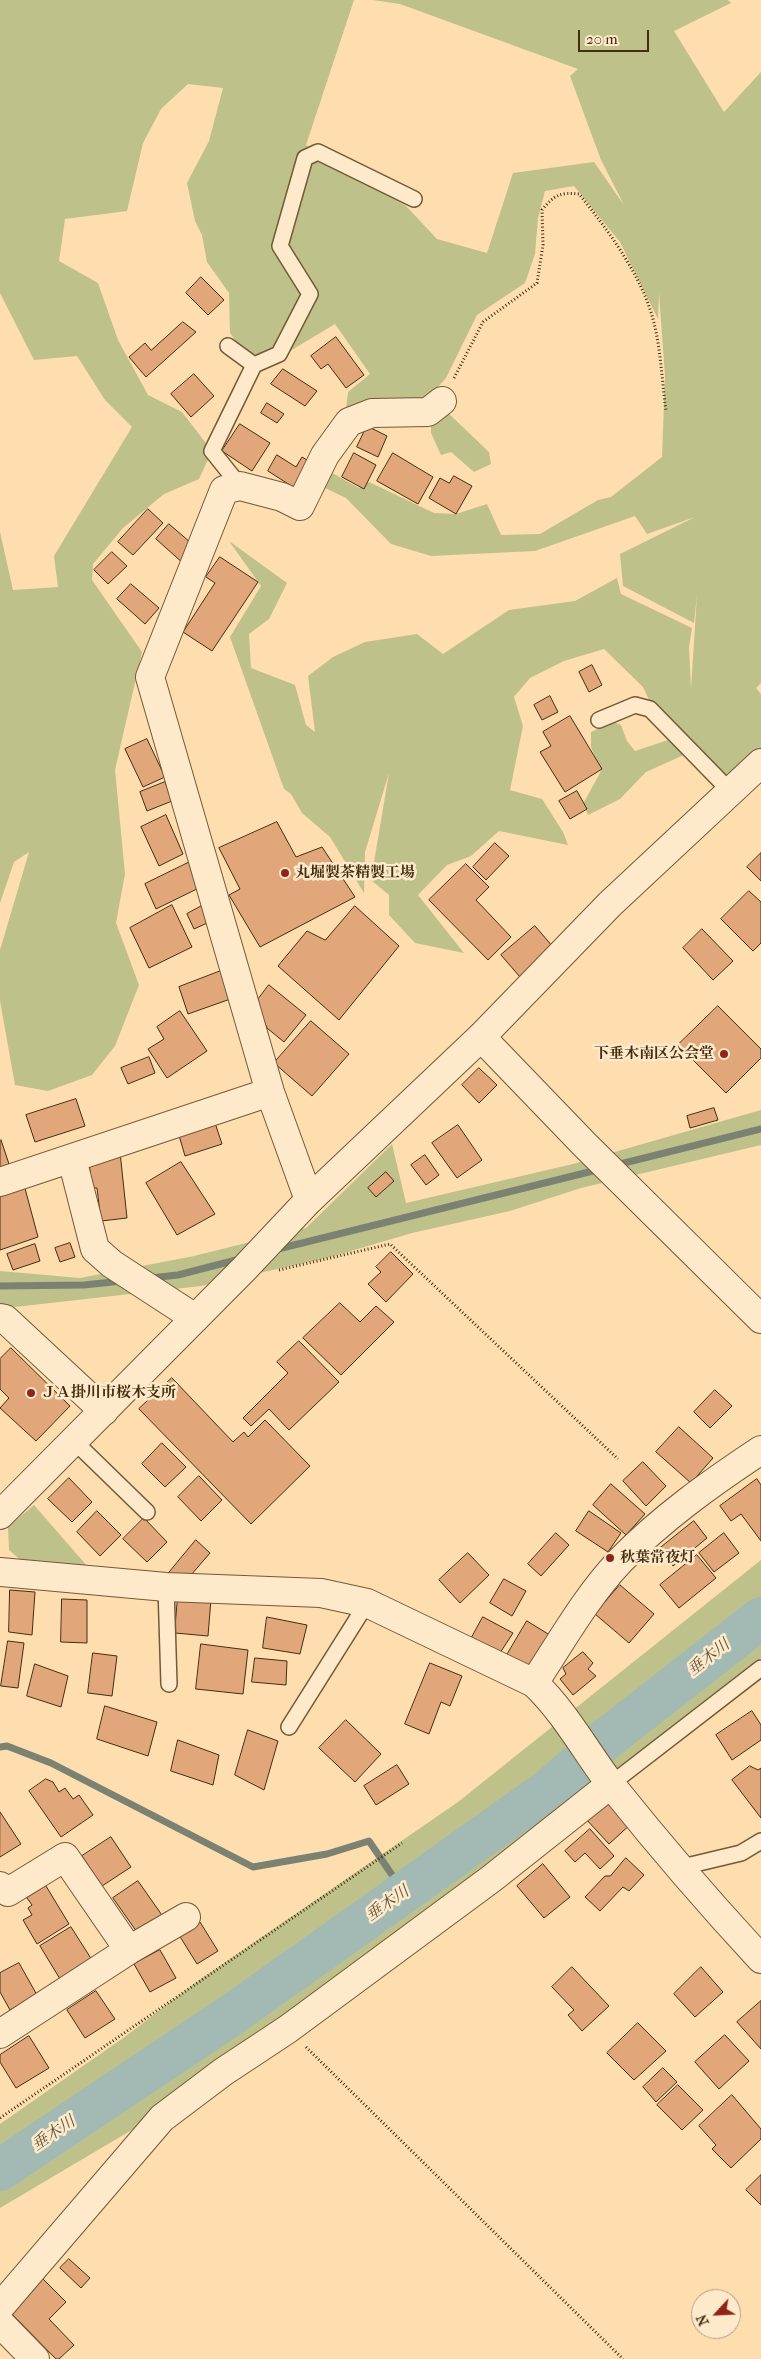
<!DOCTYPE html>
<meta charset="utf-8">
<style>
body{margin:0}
#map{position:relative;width:761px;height:2359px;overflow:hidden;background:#feddaf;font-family:"IM FELL French Canon",serif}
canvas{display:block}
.north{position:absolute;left:691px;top:2289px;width:50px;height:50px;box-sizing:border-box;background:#fee9cb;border:1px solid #b39e80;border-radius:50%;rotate:245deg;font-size:14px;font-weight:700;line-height:20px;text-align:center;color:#432e0f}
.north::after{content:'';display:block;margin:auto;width:18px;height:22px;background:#8f2418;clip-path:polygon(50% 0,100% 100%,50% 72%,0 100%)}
.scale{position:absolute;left:578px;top:30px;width:71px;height:22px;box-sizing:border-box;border:2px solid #432e0f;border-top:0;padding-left:6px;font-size:15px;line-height:18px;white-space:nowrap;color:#432e0f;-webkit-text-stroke:4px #fee9cb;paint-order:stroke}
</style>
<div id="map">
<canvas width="761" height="2359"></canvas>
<div class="north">N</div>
<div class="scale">20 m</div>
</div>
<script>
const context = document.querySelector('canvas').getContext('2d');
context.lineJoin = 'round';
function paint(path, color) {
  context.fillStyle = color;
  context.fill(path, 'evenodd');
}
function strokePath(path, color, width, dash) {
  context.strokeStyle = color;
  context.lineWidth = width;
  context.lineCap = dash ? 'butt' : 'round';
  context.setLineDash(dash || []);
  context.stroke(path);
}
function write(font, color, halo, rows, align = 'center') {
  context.font = font + ' "IM FELL French Canon","Noto Serif JP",serif';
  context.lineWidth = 5;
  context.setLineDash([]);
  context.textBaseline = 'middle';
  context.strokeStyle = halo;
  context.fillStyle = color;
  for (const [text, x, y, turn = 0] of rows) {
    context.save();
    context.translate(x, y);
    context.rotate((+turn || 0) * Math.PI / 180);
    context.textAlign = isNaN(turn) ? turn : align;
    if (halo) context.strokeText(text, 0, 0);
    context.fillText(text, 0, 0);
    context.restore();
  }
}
const green = new Path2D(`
 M 0,0 L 354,0 L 306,145 L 406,206 L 437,239 L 487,253 L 513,173 L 594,162 L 624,205 L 601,160 L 570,76 L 578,69 L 400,4 L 373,0 L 728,0 L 731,3 L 674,31 L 724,112 L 761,72 L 761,683 L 756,688 L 761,694 L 761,753 L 725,787 L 697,749 L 646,772 L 620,799 L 588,815 L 583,804 L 601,771 L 591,747 L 591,732 L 613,722 L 621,725 L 627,741 L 635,751 L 668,740 L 643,687 L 604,649 L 564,661 L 530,678 L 514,697 L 523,726 L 510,790 L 542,799 L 563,832 L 568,845 L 499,831 L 471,856 L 447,865 L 418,895 L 464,953 L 415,943 L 389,915 L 389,895 L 371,880 L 389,773 L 365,852 L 364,893 L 330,837 L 302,813 L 291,794 L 284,789 L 230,637 L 261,586 L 229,541 L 287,583 L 269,619 L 249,634 L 251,668 L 295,685 L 306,725 L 315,732 L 308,676 L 333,657 L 365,642 L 417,634 L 443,654 L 509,610 L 575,601 L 617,578 L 621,594 L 692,628 L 689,647 L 691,689 L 697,595 L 694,623 L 623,586 L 620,554 L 695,517 L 647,534 L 635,516 L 535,551 L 431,556 L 391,544 L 346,498 L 323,487 L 327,470 L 359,488 L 369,482 L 434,513 L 456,514 L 487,504 L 501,535 L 540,534 L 598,500 L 611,497 L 662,457 L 665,376 L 659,293 L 658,319 L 620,242 L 574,186 L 545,191 L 538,218 L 535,254 L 525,283 L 477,315 L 446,378 L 424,402 L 346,409 L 348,392 L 370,374 L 335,324 L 285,354 L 245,354 L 230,333 L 229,293 L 207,262 L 202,235 L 195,221 L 187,183 L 209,141 L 223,88 L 188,84 L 161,109 L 143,143 L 127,211 L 65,219 L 59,261 L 98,283 L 118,340 L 148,395 L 182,412 L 212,451 L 199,479 L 164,494 L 123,528 L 93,564 L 92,580 L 142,652 L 115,770 L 125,874 L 116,923 L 139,985 L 115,1046 L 92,1075 L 48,1091 L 15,1085 L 0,1001 L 0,950 L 29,852 L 14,862 L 0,903 L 0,532 L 13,590 L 58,587 L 54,556 L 132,427 L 105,400 L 77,356 L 34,360 L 0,293 Z
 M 446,411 L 489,452 L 491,464 L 474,472 L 451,452 L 441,455 L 431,433 L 431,415 Z
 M 761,1110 L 761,1145 L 581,1188 L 510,1211 L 412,1233 L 327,1258 L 201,1286 L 15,1307 L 0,1304 L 0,1271 L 80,1278 L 194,1256 L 306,1228 L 392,1144 L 406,1203 L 573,1164 Z
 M 34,1505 L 88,1567 L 24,1563 L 9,1550 L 8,1527 Z
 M 761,1560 L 761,1658 L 545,1829 L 152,2118 L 0,2208 L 0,2124 L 126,2036 L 198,1981 L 458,1802 Z`);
const stream = new Path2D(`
 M 616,1165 L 761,1129
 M 274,1250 L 601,1169
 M 150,1278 L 178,1275 L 240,1259
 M 0,1286 L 84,1285 L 122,1281
 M 0,1747 L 7,1746 L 51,1763 L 253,1867 L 327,1854 L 369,1841 L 405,1894`);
const river = new Path2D(`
 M 0,2170 L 230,2016 L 551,1788 L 605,1740 L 761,1618`);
const building = new Path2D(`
 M 201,277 L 224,300 L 208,315 L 186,293 Z
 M 183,322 L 196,332 L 146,377 L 129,357 L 145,343 L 151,350 Z
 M 336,337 L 364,375 L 346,388 L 328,364 L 321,369 L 311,356 Z
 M 283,369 L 317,391 L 305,406 L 271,384 Z
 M 194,374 L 214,396 L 191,417 L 171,394 Z
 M 267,403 L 284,414 L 277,423 L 261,413 Z
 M 240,424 L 270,443 L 252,471 L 222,451 Z
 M 367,426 L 387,436 L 378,457 L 357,447 Z
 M 354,453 L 376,465 L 364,489 L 342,477 Z
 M 393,453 L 433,477 L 418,504 L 377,481 Z
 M 277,455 L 296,467 L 302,457 L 312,463 L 296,489 L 268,471 Z
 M 454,476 L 472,486 L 456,514 L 429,498 L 440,478 L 449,483 Z
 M 148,509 L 163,523 L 133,555 L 118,542 Z
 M 169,524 L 198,549 L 184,564 L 156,539 Z
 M 112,552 L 127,566 L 108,584 L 94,570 Z
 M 220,557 L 258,582 L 212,651 L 183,632 L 215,583 L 206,577 Z
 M 131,584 L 159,608 L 145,624 L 117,599 Z
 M 592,665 L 602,685 L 589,692 L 579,672 Z
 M 550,696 L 558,712 L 542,720 L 534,705 Z
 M 570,716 L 602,769 L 565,792 L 540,752 L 551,746 L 543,732 Z
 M 147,739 L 165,777 L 143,787 L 125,749 Z
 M 165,782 L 172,801 L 147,811 L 140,792 Z
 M 577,791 L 587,809 L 570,819 L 559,801 Z
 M 166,815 L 183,854 L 159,866 L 141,827 Z
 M 277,822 L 296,857 L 322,847 L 355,897 L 260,947 L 229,895 L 240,889 L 219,848 Z
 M 495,843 L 509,856 L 486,880 L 473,867 Z
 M 761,853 L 761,881 L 747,867 Z
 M 192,861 L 205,885 L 156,909 L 145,884 Z
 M 466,864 L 489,887 L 476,900 L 511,937 L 488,960 L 429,900 Z
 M 749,891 L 761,902 L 761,943 L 753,951 L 721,919 Z
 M 209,902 L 216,919 L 194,929 L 187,914 Z
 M 172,905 L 192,947 L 149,968 L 130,928 Z
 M 355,906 L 399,946 L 339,1020 L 278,966 L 307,931 L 325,940 Z
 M 535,926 L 554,948 L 520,977 L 501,955 Z
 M 702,929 L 733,961 L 713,980 L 683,948 Z
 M 226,969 L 236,997 L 188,1014 L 179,987 Z
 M 269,985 L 306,1015 L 284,1042 L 267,1028 L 256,1002 Z
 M 718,1006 L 761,1049 L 761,1058 L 726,1093 L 678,1045 Z
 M 180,1011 L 207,1051 L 167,1078 L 148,1049 L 164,1039 L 157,1027 Z
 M 311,1021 L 349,1054 L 312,1096 L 274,1063 Z
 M 149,1057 L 155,1073 L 128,1084 L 121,1068 Z
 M 479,1068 L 497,1085 L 479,1103 L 462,1085 Z
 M 76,1099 L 85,1126 L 35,1142 L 26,1115 Z
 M 714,1108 L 718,1120 L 690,1128 L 687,1116 Z
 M 214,1120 L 222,1144 L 185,1156 L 178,1132 Z
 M 458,1125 L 482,1160 L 457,1178 L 432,1143 Z
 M 1,1140 L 9,1164 L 0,1167 L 0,1141 Z
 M 120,1152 L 127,1218 L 101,1221 L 97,1188 L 92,1188 L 89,1163 Z
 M 425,1155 L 439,1175 L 426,1185 L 411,1165 Z
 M 181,1162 L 215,1214 L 177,1235 L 146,1183 Z
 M 386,1172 L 394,1181 L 376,1197 L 368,1188 Z
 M 23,1181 L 38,1237 L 0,1250 L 0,1188 Z
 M 70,1243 L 75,1257 L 60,1262 L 55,1248 Z
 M 35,1244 L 40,1261 L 13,1270 L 7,1254 Z
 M 391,1252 L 413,1274 L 386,1302 L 368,1284 L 381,1272 L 376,1267 Z
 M 340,1303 L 360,1322 L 376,1306 L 394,1322 L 341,1375 L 303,1338 Z
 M 299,1341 L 339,1382 L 289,1430 L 269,1409 L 251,1426 L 243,1418 L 288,1373 L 277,1362 Z
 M 11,1348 L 70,1406 L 36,1441 L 0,1408 L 9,1398 L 0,1389 L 0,1359 Z
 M 172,1378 L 233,1442 L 244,1432 L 248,1437 L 265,1420 L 310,1466 L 251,1524 L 139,1409 Z
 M 715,1390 L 732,1406 L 710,1428 L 694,1412 Z
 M 679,1427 L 713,1458 L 691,1483 L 656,1452 Z
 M 162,1443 L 186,1467 L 165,1487 L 142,1464 Z
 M 643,1462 L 666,1486 L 646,1506 L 623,1481 Z
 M 199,1476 L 222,1500 L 201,1521 L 178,1497 Z
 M 69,1478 L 92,1502 L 72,1522 L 48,1499 Z
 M 757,1479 L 761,1485 L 761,1541 L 741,1514 L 731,1521 L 720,1506 Z
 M 611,1484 L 645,1514 L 626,1535 L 593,1505 Z
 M 97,1511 L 121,1535 L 100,1556 L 77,1532 Z
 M 589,1511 L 621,1533 L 608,1552 L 576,1531 Z
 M 144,1518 L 167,1542 L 147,1562 L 123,1539 Z
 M 694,1521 L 707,1538 L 673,1566 L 659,1549 Z
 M 556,1533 L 569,1545 L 541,1576 L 528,1564 Z
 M 724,1533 L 739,1553 L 714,1572 L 699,1553 Z
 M 196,1540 L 210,1553 L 191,1575 L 167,1575 Z
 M 468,1553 L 489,1575 L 460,1603 L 439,1580 Z
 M 697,1555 L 716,1578 L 679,1608 L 660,1585 Z
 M 504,1579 L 526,1591 L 512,1616 L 490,1603 Z
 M 620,1585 L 654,1614 L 629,1643 L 595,1614 Z
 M 10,1590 L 35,1592 L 32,1635 L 9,1632 Z
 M 178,1596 L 211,1599 L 208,1636 L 175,1633 Z
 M 62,1599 L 87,1600 L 87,1643 L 61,1642 Z
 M 267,1617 L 307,1625 L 300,1654 L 263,1648 Z
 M 483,1617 L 513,1633 L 498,1656 L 471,1639 Z
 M 527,1621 L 553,1637 L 533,1671 L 507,1655 Z
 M 8,1641 L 24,1643 L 18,1688 L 1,1686 Z
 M 201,1644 L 248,1650 L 243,1694 L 196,1689 Z
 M 583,1652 L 593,1663 L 588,1669 L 596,1676 L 573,1695 L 560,1679 L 566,1674 L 563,1668 Z
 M 93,1653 L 117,1656 L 112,1696 L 88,1693 Z
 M 255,1658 L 287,1661 L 286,1685 L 252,1682 Z
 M 430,1663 L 462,1676 L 450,1706 L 441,1702 L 429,1734 L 405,1724 Z
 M 35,1664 L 68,1676 L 61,1707 L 27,1696 Z
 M 105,1706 L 157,1722 L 148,1756 L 97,1739 Z
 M 752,1711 L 761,1725 L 761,1740 L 732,1760 L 716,1735 Z
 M 346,1720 L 381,1754 L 355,1782 L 319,1748 Z
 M 248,1730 L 278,1741 L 264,1790 L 235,1775 Z
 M 178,1740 L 219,1755 L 213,1785 L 171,1771 Z
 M 397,1765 L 409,1784 L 376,1805 L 364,1786 Z
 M 750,1766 L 758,1770 L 761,1768 L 761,1818 L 732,1780 Z
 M 46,1779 L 53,1782 L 59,1792 L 65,1788 L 73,1799 L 79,1795 L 93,1815 L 61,1837 L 29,1791 Z
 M 608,1798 L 632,1823 L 609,1844 L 585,1818 Z
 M 0,1812 L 21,1844 L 0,1857 Z
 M 590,1829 L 614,1856 L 600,1869 L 585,1853 L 575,1862 L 565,1851 Z
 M 111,1837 L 131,1867 L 102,1886 L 82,1856 Z
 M 626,1858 L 644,1875 L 629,1891 L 623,1887 L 600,1911 L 585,1897 L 605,1876 L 610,1876 Z
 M 543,1864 L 570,1897 L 544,1918 L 517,1886 Z
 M 138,1881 L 164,1918 L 139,1935 L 113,1898 Z
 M 46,1886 L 69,1924 L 37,1944 L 23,1920 L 32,1915 L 28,1908 L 32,1905 L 27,1898 Z
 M 200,1922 L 218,1951 L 197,1964 L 179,1935 Z
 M 71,1927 L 92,1960 L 60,1979 L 40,1946 Z
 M 160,1950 L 176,1978 L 150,1992 L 134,1964 Z
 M 19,1963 L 37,1995 L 10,2010 L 0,1992 L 0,1973 Z
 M 572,1967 L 609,2006 L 582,2031 L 568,2015 L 574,2010 L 552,1987 Z
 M 701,1967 L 723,1992 L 695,2017 L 674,1994 Z
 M 96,1991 L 115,2019 L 85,2038 L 67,2010 Z
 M 761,2001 L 761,2049 L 737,2022 Z
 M 638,2023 L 666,2051 L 634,2080 L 607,2053 Z
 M 725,2035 L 749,2061 L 719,2089 L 695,2062 Z
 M 29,2036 L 49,2068 L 16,2088 L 0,2062 L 0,2055 Z
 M 663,2068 L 677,2082 L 656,2102 L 643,2087 Z
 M 678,2085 L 703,2110 L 682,2130 L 657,2105 Z
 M 732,2095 L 761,2129 L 761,2139 L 731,2168 L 712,2149 L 716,2145 L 699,2126 Z
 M 761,2175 L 761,2205 L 746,2190 Z
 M 69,2259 L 90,2278 L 81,2288 L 60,2268 Z
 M 43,2279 L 66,2302 L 49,2319 L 74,2345 L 59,2359 L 56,2359 L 10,2312 Z`);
const path = new Path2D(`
 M 454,378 L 483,322 L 537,283 L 543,245 L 542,210 C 554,195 560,192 579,194 C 608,230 643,277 654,323 C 661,351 662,382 666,411
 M 279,1270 L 390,1244 L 618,1459
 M 306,2047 L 623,2359
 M 0,2118 L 402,1843`);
const service = new Path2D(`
 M 228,346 L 254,365
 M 240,486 L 212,451 L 254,365 L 279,354 L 310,294 L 280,246 L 305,158 L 318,152 L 414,199
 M 599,720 L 635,705 L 650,709 L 731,792
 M 74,1441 L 147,1512
 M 166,1587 L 169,1684
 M 289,1727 L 367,1603
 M 611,1784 L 761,1668
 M 678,1868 L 741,1853 L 761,1841`);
const minor = new Path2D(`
 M 481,1037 L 585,1145 L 761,1319
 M 72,1159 L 95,1249 L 112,1264 L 195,1318
 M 0,1182 L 270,1092
 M 309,1200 L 270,1092 L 150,677 L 224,490 L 240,486 L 282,497 L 300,506 L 325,455 L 349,422 L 372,413 L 428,412 L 442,401
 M 0,1318 L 5,1319 L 104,1411
 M 0,1572 L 166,1587 L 321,1593 L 367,1603 L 534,1683 C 565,1712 586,1752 612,1786 C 660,1846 709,1903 761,1959
 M 534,1683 C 561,1642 586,1597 620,1561 C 662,1518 711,1483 761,1450
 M 0,1886 L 8,1892 L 65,1857 L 129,1950
 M 0,2034 L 129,1950 L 186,1917
 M 0,2307 L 162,2118 L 223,2072 L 288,2029 L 491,1879 L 611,1784
 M 0,2323 L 35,2359`);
const tertiary = new Path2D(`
 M 0,1515 L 244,1269 L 309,1200 L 481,1037 L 610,904 L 761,763`);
const markers = [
 [285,873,5,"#8f2418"],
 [724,1054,5,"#8f2418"],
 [31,1393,5,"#8f2418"],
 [610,1558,5,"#8f2418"]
];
const poiNames = [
 ["丸堀製茶精製工場",295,873],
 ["下垂木南区公会堂",714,1054,"right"],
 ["ＪＡ掛川市桜木支所",41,1393],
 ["秋葉常夜灯",620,1558]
];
const waterNames = [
 ["垂木川",709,1658,-38],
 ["垂木川",388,1904,-35],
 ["垂木川",54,2134,-34]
];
paint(green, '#bfc18b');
strokePath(stream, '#7c8271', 7);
strokePath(river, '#a2bab3', 42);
paint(building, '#e2a67b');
strokePath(building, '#432e0f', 1);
strokePath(service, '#725a37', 18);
strokePath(minor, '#725a37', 30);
strokePath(tertiary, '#725a37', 30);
strokePath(path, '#432e0f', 3, [1, 2.5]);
strokePath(service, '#fee9cb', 15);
strokePath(minor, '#fee9cb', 28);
strokePath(tertiary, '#fee9cb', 28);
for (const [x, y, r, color] of markers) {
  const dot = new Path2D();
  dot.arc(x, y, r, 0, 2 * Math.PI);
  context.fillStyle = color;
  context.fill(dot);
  strokePath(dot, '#fee9cb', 2);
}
write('bold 15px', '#432e0f', '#fee9cb', poiNames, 'left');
write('italic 16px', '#5b5138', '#fee9cb', waterNames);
</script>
